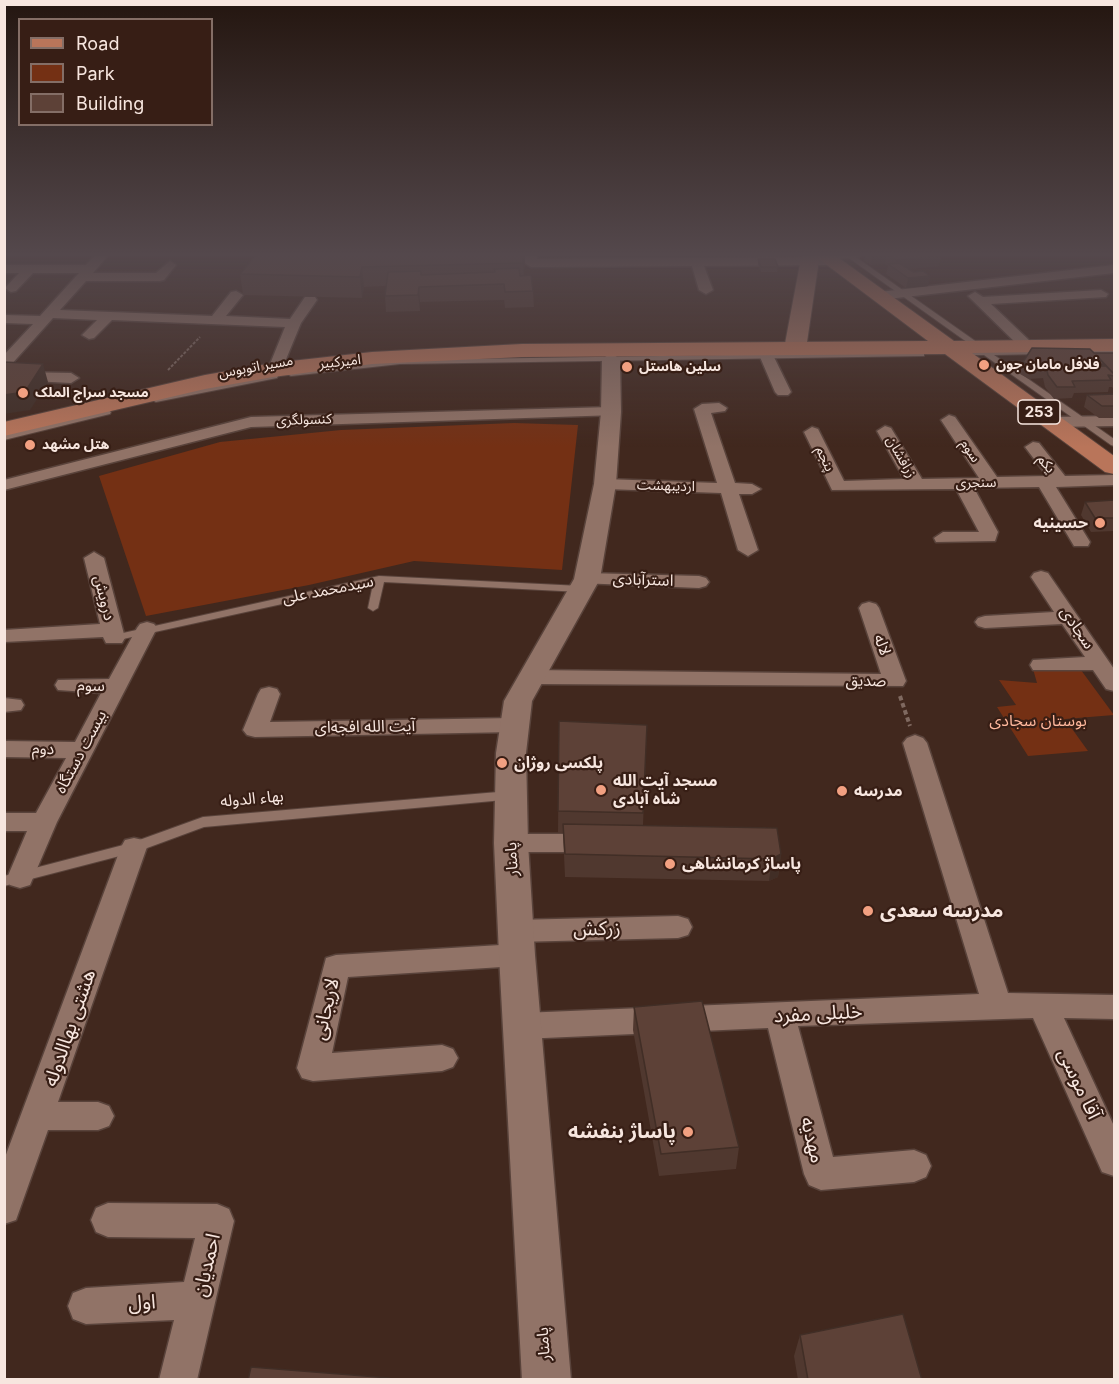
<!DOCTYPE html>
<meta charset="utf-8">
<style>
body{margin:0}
#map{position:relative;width:1119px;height:1384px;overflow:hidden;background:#41281e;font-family:Inter,sans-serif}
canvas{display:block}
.frame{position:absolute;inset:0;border:6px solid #f7e6df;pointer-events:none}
.legend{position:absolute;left:18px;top:18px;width:195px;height:108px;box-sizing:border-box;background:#371e15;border:2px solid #846e66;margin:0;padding:8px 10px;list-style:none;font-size:18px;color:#f7e6df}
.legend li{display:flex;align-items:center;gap:12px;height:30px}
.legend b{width:30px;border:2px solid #846e66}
</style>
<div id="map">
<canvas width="1119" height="1384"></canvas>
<div class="frame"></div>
<ul class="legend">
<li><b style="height:8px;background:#b9755a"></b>Road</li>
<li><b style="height:16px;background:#743014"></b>Park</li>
<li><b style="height:16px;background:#5d4137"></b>Building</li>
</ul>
</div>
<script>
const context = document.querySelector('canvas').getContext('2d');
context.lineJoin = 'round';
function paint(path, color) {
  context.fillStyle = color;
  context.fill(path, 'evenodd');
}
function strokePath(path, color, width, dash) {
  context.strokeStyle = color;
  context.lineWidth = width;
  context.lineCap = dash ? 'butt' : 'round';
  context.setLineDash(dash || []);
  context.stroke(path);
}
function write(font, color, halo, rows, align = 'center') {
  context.font = font + ' Inter,"Noto Sans Arabic",sans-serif';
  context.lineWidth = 4.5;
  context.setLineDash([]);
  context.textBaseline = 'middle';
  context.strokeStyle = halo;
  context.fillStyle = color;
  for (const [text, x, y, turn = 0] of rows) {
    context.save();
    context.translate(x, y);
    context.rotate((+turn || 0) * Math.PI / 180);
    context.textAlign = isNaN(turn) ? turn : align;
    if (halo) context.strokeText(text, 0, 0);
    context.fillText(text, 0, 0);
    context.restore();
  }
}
const green = new Path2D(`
 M 514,423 L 578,425 L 562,570 L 414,561 L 309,585 L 146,616 L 99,476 L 220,442 L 341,430 Z
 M 1078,666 L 1114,715 L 1065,719 L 1088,751 L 1028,756 L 997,707 L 1016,705 L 999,680 L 1037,683 L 1033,669 Z`);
const pathFar1 = new Path2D(`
 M 168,370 L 200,337`);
const path = new Path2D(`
 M 900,696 L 910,726`);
const service = new Path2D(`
 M 842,253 L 850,253 L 988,350 L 1047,350 L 1047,354 L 1044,354 L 994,355 L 1114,439 L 1114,446 L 1111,445 L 984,355 L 954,355 L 953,353 L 957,351 L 978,350 Z
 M 1114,349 L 1114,353 L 1077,354 L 1073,352 L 1077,350 Z
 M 921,352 L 924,352 L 924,356 L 400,364 L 291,376 L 287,374 L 291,372 L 400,360 Z
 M 274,374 L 278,376 L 277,378 L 156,402 L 152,400 L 156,398 Z
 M 107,409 L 111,412 L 110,414 L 4,440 L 4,434 Z
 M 379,576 L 581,586 L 586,589 L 581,592 L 384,582 L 378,608 L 373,611 L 368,608 L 373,584 L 114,641 L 108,638 L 114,635 Z
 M 510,791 L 515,793 L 517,796 L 515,799 L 204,827 L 139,851 L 4,886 L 4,876 L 131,843 L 203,817 Z`);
const minor = new Path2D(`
 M 97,253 L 110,253 L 93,273 L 156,273 L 170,261 L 176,265 L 164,280 L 160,281 L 86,281 L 60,310 L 212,316 L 231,292 L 236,291 L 243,295 L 226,316 L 290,319 L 305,297 L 315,297 L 317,300 L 301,323 L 282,369 L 275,373 L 268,369 L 285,327 L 112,320 L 94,338 L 89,339 L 82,335 L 97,320 L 53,318 L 9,367 L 4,368 L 4,355 L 33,324 L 4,323 L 4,315 L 40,316 L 79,273 L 33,273 L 16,291 L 11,292 L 5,288 L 19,273 L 4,273 L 4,265 L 86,265 Z
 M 525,253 L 537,253 L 537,259 L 818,257 L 819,253 L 864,253 L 858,257 L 835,259 L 835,264 L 831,265 L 704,266 L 713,290 L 706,294 L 699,290 L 692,266 L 531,267 L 525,263 Z
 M 1114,265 L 1114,273 L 879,300 L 872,296 L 879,292 Z
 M 1101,290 L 1108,294 L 1106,297 L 991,304 L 1032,343 L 1032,349 L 1022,349 L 968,296 L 975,292 L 983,297 Z
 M 767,353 L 774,357 L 791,392 L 788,395 L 778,395 L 775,392 L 760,357 Z
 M 18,372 L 71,373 L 79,378 L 71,383 L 13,380 L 10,377 L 13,374 Z
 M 719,403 L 727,408 L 725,411 L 711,413 L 735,483 L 752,484 L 761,489 L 752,494 L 739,494 L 758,550 L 748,556 L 738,550 L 721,493 L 605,489 L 596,484 L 605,479 L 717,483 L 694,409 L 702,404 Z
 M 611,407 L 619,412 L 617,415 L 251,427 L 4,490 L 4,480 L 251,417 Z
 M 949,415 L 955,417 L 997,477 L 1047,476 L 1025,447 L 1033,442 L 1039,443 L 1065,476 L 1114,475 L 1114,485 L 1056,487 L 1090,542 L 1088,546 L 1074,546 L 1039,487 L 974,488 L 998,532 L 995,541 L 936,542 L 934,538 L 943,532 L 979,532 L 956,489 L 832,490 L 804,432 L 812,427 L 818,429 L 844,481 L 904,479 L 877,431 L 885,426 L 891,428 L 922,479 L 979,478 L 941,420 Z
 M 1114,416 L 1114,426 L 1053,427 L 1045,422 L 1053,417 Z
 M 94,552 L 104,558 L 125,638 L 122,643 L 106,643 L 103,637 L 4,642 L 4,630 L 100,624 L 84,558 Z
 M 1041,571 L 1048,573 L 1114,669 L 1114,691 L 1106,689 L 1093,670 L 1033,670 L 1030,665 L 1033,660 L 1085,657 L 1062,624 L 985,628 L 978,626 L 975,622 L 978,618 L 985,616 L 1054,612 L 1031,577 L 1034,573 Z
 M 587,573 L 699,576 L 706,578 L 709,582 L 706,586 L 699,588 L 580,583 L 577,579 L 580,575 Z
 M 869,602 L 876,604 L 879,608 L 906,681 L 903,686 L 532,684 L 524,682 L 521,677 L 524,672 L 532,670 L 881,674 L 859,608 L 862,604 Z
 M 147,622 L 154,624 L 157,628 L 57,822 L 30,885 L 20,888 L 10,885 L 7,878 L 27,831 L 4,831 L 4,813 L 36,813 L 66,758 L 4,757 L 4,741 L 75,742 L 101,693 L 58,690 L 55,685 L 58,680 L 109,679 L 137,628 L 140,624 Z
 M 269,687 L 277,689 L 280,694 L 270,722 L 514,718 L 522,720 L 526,725 L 522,730 L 514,732 L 255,737 L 247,735 L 243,730 L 258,694 L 261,689 Z
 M 4,698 L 21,700 L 24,705 L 21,710 L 4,712 Z
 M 915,735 L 923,738 L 927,743 L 1008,993 L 1114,995 L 1114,1019 L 1064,1018 L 1114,1126 L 1114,1176 L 1102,1172 L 1033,1018 L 798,1026 L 833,1157 L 914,1150 L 926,1155 L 931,1166 L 926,1177 L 914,1182 L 821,1190 L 809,1185 L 804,1174 L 768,1028 L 522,1039 L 511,1035 L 507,1026 L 511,1017 L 522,1013 L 979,994 L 903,743 L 907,738 Z
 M 511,834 L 593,834 L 602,836 L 606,843 L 602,850 L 593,852 L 511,852 L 502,850 L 498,843 L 502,836 Z
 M 134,838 L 143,840 L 147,847 L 58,1102 L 98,1102 L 109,1106 L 114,1116 L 109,1126 L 98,1130 L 48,1130 L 16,1220 L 4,1224 L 4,1160 L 121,847 L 125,840 Z
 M 678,916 L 688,919 L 692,927 L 688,935 L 678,938 L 515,942 L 505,939 L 501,931 L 505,923 L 515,920 Z
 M 517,944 L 527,947 L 531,955 L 527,963 L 517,966 L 348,977 L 332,1053 L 442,1045 L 453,1049 L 458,1058 L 453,1067 L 442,1071 L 313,1081 L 302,1078 L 297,1068 L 326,958 L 336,955 Z
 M 108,1203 L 217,1204 L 229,1209 L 234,1221 L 197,1380 L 159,1380 L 174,1320 L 86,1324 L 73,1319 L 68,1306 L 73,1293 L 86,1288 L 184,1282 L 195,1238 L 108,1237 L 96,1232 L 91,1220 L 96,1208 Z`);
const tertiary = new Path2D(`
 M 611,353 L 620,359 L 621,412 L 616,484 L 600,579 L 532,701 L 526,753 L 528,843 L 535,955 L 571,1380 L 522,1380 L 499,955 L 494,843 L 496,753 L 504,701 L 574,579 L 594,484 L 601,412 L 602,359 Z`);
const secondary = new Path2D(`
 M 802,253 L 820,253 L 806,349 L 802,353 L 788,353 L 784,349 Z`);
const primary = new Path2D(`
 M 811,253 L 832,253 L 954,341 L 1114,339 L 1114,351 L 972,353 L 1114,456 L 1114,474 L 1105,472 L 945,354 L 522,357 L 372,364 L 273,377 L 205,389 L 4,436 L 4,422 L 205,375 L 273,363 L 372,352 L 522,344 L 928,341 Z`);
const wall = new Path2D(`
 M 525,253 L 524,276 L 533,291 L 534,307 L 505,308 L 504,300 L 420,302 L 420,311 L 386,312 L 385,296 L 386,286 L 364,287 L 362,298 L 243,295 L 240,274 Z
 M 865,253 L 937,253 L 939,266 L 908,269 L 914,272 L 930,276 L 928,286 L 906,288 L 886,274 L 888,266 L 885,264 L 871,265 L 864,261 Z
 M 758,259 L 778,267 L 777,272 L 761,272 L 758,264 Z
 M 1094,353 L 1114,353 L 1114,389 L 1112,387 L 1109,387 L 1108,392 L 1074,393 L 1072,398 L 1054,399 L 1045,387 L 1043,378 L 1029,379 L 1020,374 L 1023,362 Z
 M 1114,394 L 1114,418 L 1099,418 L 1084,407 L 1087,395 Z
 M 1114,500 L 1114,531 L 1091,532 L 1081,515 L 1085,502 Z
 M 559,721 L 647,725 L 643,825 L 781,854 L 778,877 L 769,881 L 565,877 L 563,833 L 558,833 Z
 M 634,1007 L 739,1147 L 736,1169 L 659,1176 L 633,1030 Z
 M 800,1335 L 922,1380 L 798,1380 L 794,1356 Z`);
const shadedWall = new Path2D(`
 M 523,253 L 525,253 L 523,283 Z
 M 887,254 L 885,264 L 871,265 L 872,255 Z
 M 941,256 L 939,266 L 896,270 L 894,268 L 896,260 Z
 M 362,267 L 364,287 L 362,298 L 360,277 Z
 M 930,276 L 928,286 L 906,288 L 908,278 Z
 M 419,287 L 420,302 L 420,311 L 418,295 Z
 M 43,364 L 48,382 L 30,410 L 4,414 L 4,395 Z
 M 781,854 L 778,877 L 769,881 L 772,859 Z`);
const building = new Path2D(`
 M 258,253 L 523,253 L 523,263 L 362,267 L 360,277 L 240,274 Z
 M 869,253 L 937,253 L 941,256 L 896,260 L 887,254 L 872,255 Z
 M 758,259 L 775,259 L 778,267 L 761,267 Z
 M 899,263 L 914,272 L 923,271 L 930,276 L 908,278 L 888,264 Z
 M 519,268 L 520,276 L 531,275 L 533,291 L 505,292 L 504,284 L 419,287 L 418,295 L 385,296 L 388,272 L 421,271 L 421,275 L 495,272 L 494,269 Z
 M 1032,348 L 1090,349 L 1094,353 L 1114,353 L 1114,374 L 1099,358 L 1104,364 L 1083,366 L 1106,366 L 1114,374 L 1114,376 L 1108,375 L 1111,380 L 1072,381 L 1075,387 L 1057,387 L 1048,375 L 1046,366 L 1032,367 L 1023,362 Z
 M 4,362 L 43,364 L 25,392 L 4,395 Z
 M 1114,394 L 1114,406 L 1102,406 L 1087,395 Z
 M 1114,500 L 1114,518 L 1095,518 L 1085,502 Z
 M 559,721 L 647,725 L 643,813 L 558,811 Z
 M 563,824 L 777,828 L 781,854 L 772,859 L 565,854 Z
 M 702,1001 L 739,1147 L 661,1154 L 634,1007 Z
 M 903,1314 L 922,1380 L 808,1380 L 800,1335 Z
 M 251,1367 L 390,1378 L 390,1380 L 248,1380 Z`);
const markers = [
 [984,365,6,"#f2a081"],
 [627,367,6,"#f2a081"],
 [23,393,6,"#f2a081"],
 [30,445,6,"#f2a081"],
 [1100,523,6,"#f2a081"],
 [502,763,6,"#f2a081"],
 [601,790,6,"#f2a081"],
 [842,791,6,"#f2a081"],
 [670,864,6,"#f2a081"],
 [868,911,6,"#f2a081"],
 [688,1132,6,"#f2a081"]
];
const farStreetnames = [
 ["امیرکبیر",340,362,-6],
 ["مسیر اتوبوس",256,367,-10],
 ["کنسولگری",304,420,-2],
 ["سوم",970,451,56],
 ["زرافشان",901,457,60],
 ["پنجم",825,459,65],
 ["یکم",1046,464,51],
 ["سنجری",976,483,-1],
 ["اردیبهشت",666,486,2]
];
const farPoinames = [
 ["فلافل مامان جون",996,365],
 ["سلین هاستل",639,367],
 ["مسجد سراج الملک",35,393],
 ["هتل مشهد",42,445]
];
const shields = [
 [1039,412,42]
];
const shieldNames = [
 ["253",1039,412]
];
const poiNames = [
 ["حسینیه",1088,523,"right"],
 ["پلکسی روژان",514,763],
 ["مسجد آیت الله",613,781],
 ["شاه آبادی",613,799],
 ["مدرسه",854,791],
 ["پاساژ کرمانشاهی",682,864]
];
const streetNames = [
 ["استرآبادی",643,580,2],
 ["سیدمحمد علی",328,590,-11],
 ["درویش",104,598,76],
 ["سجادی",1077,628,56],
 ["لاله",882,645,70],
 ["صدیق",866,681,1],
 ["سوم",91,686,1],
 ["آیت الله افجه‌ای",365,727,-1],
 ["دوم",43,749,1],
 ["بیست دستگاه",81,752,-62],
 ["بهاء الدوله",252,799,-5],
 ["پامنار",512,859,-93],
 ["پامنار",544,1344,-94]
];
const parkNames = [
 ["بوستان سجادی",1038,721]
];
const nearPoinames = [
 ["مدرسه سعدی",880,911],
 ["پاساژ بنفشه",676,1132,"right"]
];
const nearStreetnames = [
 ["زرکش",597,929,-1],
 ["لاریجانی",326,1009,-77],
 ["خلیلی مفرد",818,1014,-3],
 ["هشتی بهاالدوله",70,1028,-71],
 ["آقا موسی",1079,1084,65],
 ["مهدیه",812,1140,76],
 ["احمدیان",207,1265,-77],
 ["اول",142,1303,-3]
];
paint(green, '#743014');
strokePath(service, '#59433b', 2);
strokePath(minor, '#59433b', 3);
strokePath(tertiary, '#59433b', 3);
strokePath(secondary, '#59433b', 2);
strokePath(primary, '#59433b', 2);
strokePath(pathFar1, '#7f6960', 2, [3, 1.5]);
strokePath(path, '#7f6960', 4, [4.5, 3]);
paint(service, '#917367');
paint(minor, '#917367');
paint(tertiary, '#917367');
paint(secondary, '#a57461');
paint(primary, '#b9755a');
paint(wall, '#50382f');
paint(shadedWall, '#412e26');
paint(building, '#5d4137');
strokePath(building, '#412e26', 1.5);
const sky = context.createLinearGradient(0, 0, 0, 447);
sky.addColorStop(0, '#241610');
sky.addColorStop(0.57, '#54484c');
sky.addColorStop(1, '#54484c00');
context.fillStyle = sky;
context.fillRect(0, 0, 1119, 447);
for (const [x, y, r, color] of markers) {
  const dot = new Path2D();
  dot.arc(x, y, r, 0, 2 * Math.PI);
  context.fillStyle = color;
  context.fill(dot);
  strokePath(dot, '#371e15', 2);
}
write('14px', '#f7e6df', '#371e15', farStreetnames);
write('bold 14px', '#f7e6df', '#371e15', farPoinames, 'left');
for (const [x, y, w] of shields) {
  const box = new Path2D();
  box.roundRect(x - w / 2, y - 12, w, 24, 4.5);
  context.fillStyle = '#371e15';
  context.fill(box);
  strokePath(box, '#f7e6df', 1.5);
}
write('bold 15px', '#f7e6df', null, shieldNames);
write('bold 16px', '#f7e6df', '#371e15', poiNames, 'left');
write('16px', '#f7e6df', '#371e15', streetNames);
write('16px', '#feb79c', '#371e15', parkNames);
write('bold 20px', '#f7e6df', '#371e15', nearPoinames, 'left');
write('20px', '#f7e6df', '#371e15', nearStreetnames);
</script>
